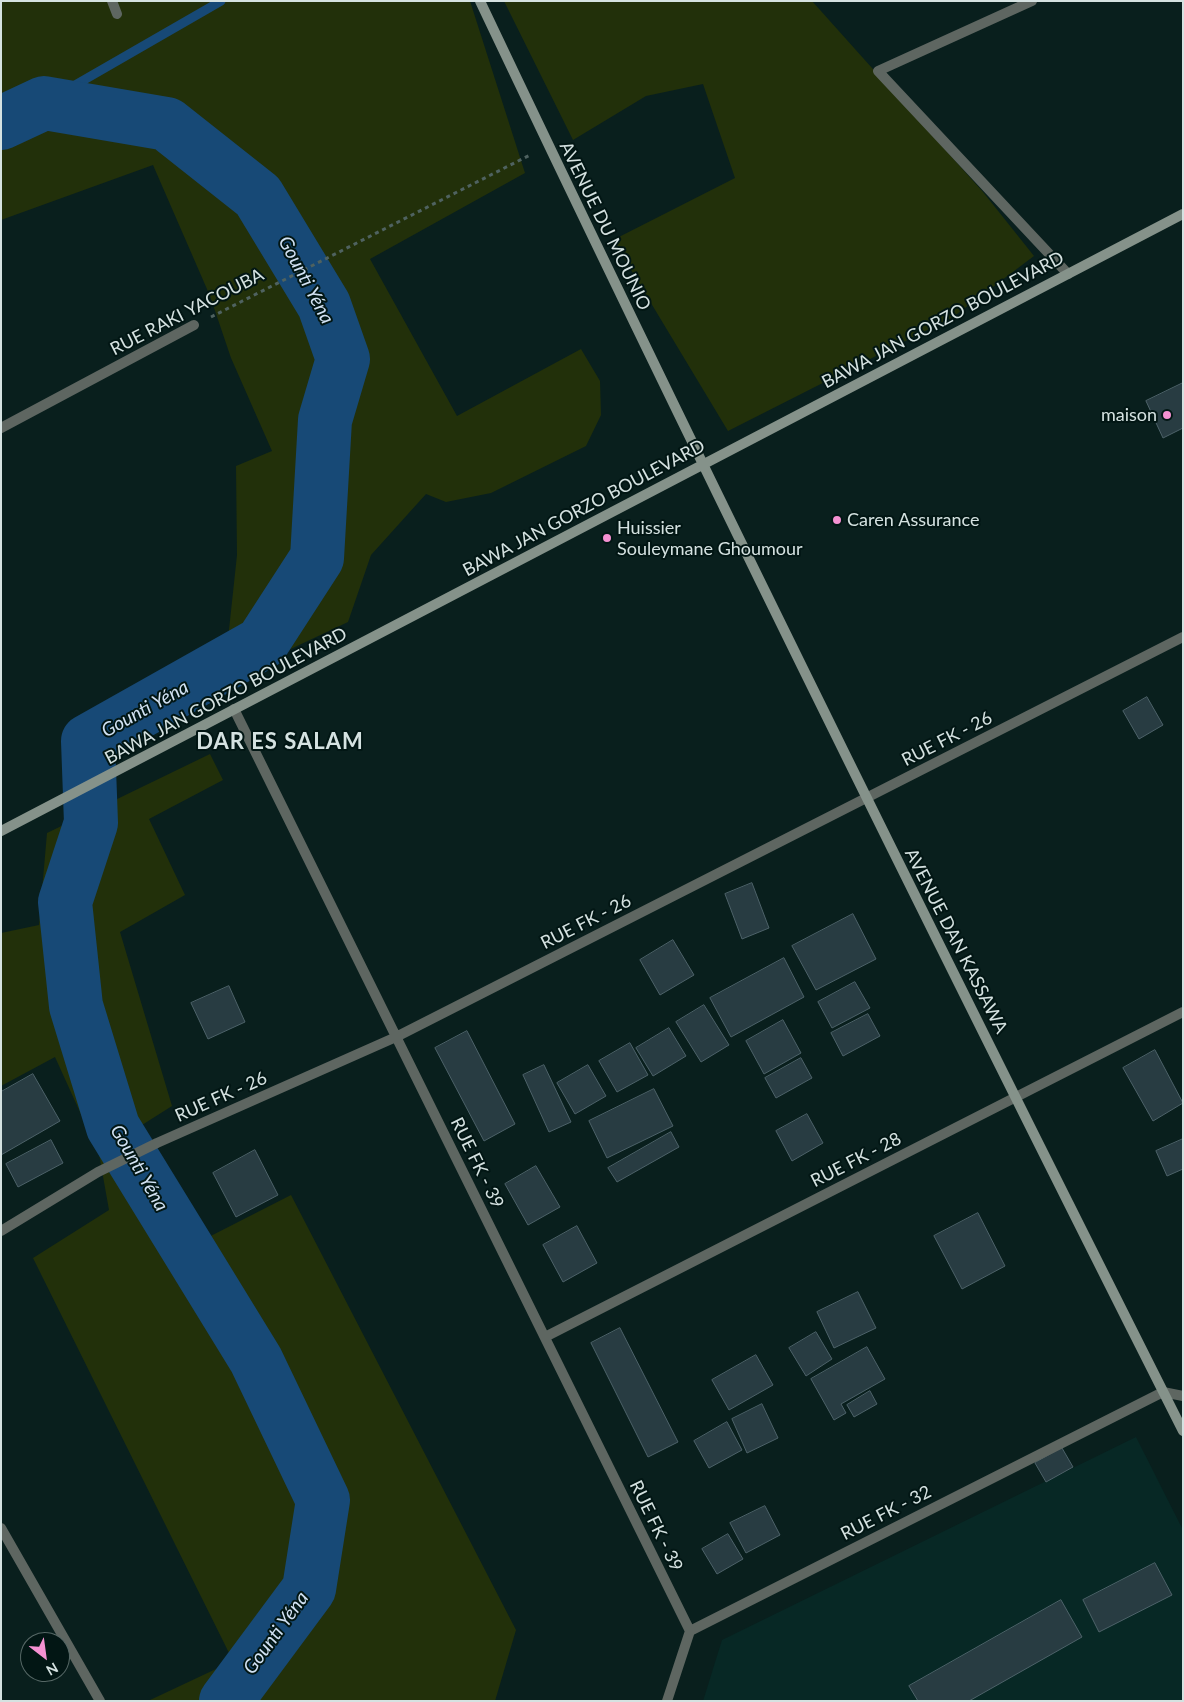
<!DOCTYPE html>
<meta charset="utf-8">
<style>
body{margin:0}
#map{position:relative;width:1184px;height:1702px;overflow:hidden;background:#091f1d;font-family:Lato,sans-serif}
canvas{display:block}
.frame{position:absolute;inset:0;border:2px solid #d5e2e1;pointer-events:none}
.north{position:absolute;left:20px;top:1632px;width:50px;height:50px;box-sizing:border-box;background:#021614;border:1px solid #566866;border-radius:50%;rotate:150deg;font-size:14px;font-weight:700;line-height:20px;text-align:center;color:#d5e2e1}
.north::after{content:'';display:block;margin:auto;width:18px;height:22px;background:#f591d2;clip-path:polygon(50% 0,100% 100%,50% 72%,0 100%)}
</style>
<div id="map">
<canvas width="1184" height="1702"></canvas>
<div class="frame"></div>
<div class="north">N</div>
</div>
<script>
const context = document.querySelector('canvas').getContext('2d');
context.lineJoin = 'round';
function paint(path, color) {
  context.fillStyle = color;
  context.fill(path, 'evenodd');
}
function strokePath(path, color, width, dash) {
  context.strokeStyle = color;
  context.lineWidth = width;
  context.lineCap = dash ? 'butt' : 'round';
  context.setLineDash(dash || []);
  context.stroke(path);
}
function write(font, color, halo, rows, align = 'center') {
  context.font = font + ' Lato,sans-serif';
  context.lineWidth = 4;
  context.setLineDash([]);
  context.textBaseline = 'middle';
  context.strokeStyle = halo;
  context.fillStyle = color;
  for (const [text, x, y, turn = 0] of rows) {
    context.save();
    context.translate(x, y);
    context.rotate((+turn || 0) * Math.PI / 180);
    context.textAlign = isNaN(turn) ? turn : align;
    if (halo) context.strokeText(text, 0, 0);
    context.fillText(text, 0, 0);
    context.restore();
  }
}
const built = new Path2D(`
 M 1136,1437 L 1183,1530 L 1183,1701 L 703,1701 L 722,1640 Z`);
const green = new Path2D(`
 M 1,1 L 470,1 L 525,173 L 370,259 L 457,416 L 581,349 L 600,381 L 601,415 L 586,446 L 491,493 L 446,502 L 426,494 L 371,555 L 348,622 L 193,695 L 73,761 L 69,742 L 228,639 L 237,555 L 236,466 L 272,451 L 231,358 L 210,296 L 153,165 L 1,220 Z
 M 504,1 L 812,1 L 983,192 L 1034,256 L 953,317 L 728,431 L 613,240 L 735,178 L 703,84 L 646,96 L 573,140 Z
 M 210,754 L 223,780 L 149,819 L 185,895 L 120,932 L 172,1106 L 142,1125 L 159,1171 L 195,1244 L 291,1195 L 516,1630 L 495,1701 L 148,1701 L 233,1661 L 33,1258 L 109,1210 L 99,1154 L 55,1057 L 1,1086 L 1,933 L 39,925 L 47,833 Z`);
const stream = new Path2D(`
 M 44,103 L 221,1`);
const river = new Path2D(`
 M 1,123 L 44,103 L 167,124 L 258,196 L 324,305 L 343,359 L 325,420 L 317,558 L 262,643 L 88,741 L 91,823 L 65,902 L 76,1006 L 113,1127 L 256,1360 L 323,1500 L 309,1589 L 226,1701`);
const building = new Path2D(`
 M 1183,383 L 1183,428 L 1163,438 L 1146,401 Z
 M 1147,697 L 1163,725 L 1139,739 L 1123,711 Z
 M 752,883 L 769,928 L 742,939 L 725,894 Z
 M 853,914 L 876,959 L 816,990 L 792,946 Z
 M 673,940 L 694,975 L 660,995 L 640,960 Z
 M 784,958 L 804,997 L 731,1037 L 710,998 Z
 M 855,982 L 870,1008 L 832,1028 L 818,1002 Z
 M 229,986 L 245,1022 L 208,1039 L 191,1003 Z
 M 704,1005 L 729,1045 L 701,1062 L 676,1022 Z
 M 868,1014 L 880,1036 L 843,1056 L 831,1033 Z
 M 783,1020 L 801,1053 L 764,1074 L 746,1041 Z
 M 669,1028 L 686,1056 L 653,1076 L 636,1048 Z
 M 467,1031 L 515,1124 L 484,1141 L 435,1048 Z
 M 630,1043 L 648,1075 L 617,1092 L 599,1061 Z
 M 1155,1050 L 1183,1103 L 1153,1121 L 1123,1068 Z
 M 801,1058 L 812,1078 L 776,1098 L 765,1078 Z
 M 544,1065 L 571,1122 L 549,1132 L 523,1075 Z
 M 588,1065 L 606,1096 L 575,1114 L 557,1083 Z
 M 33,1074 L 60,1121 L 1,1155 L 1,1092 Z
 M 654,1089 L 673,1126 L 607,1158 L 589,1121 Z
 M 807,1114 L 823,1143 L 792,1161 L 776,1131 Z
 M 671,1132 L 679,1147 L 617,1182 L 608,1168 Z
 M 1183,1139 L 1183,1169 L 1167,1176 L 1156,1151 Z
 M 51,1140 L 63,1163 L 18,1187 L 6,1164 Z
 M 255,1150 L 278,1195 L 236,1217 L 213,1173 Z
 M 536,1166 L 560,1207 L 528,1225 L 505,1184 Z
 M 978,1213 L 1005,1266 L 962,1289 L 934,1236 Z
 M 577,1226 L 597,1263 L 563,1282 L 543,1245 Z
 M 858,1292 L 876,1328 L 834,1348 L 817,1312 Z
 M 620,1328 L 678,1442 L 648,1457 L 591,1343 Z
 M 816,1332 L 832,1359 L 806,1376 L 789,1348 Z
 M 867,1347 L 885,1379 L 841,1404 L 846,1413 L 834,1420 L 811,1379 Z
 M 756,1355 L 773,1385 L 729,1410 L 712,1380 Z
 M 870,1391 L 877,1404 L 854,1417 L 847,1405 Z
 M 762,1404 L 778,1438 L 747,1453 L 732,1419 Z
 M 727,1422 L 742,1450 L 709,1468 L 694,1441 Z
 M 1062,1448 L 1073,1467 L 1046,1482 L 1035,1463 Z
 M 765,1506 L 780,1535 L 746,1553 L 730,1523 Z
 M 728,1534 L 743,1559 L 717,1574 L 702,1549 Z
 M 1155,1563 L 1172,1595 L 1099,1632 L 1083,1600 Z
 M 1061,1600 L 1082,1637 L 969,1701 L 918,1701 L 909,1686 Z`);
const path = new Path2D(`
 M 211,317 L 530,155`);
const street = new Path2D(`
 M 112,1 L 117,14
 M 1032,1 L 878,71 L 1068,274
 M 1,428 L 194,325
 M 234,709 L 690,1631
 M 1,1231 L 98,1172 L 157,1143 L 396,1037 L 1183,637
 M 545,1337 L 1183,1012
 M 1,1528 L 100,1701
 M 667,1701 L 690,1631 L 1163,1392 L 1183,1396`);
const secondary = new Path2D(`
 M 480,1 C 708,481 944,957 1183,1431
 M 1,831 L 1183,214`);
const markers = [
 [1167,415,5,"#f591d2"],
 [837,520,5,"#f591d2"],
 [607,538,5,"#f591d2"]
];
const streetNames = [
 ["AVENUE DU MOUNIO",605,226,64],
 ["RUE RAKI YACOUBA",187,312,-27],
 ["BAWA JAN GORZO BOULEVARD",943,320,-28],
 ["BAWA JAN GORZO BOULEVARD",584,508,-28],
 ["BAWA JAN GORZO BOULEVARD",226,696,-28],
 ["RUE FK - 26",947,739,-27],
 ["RUE FK - 26",586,922,-27],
 ["AVENUE DAN KASSAWA",956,941,63],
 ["RUE FK - 26",221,1097,-24],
 ["RUE FK - 28",856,1160,-27],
 ["RUE FK - 39",477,1163,64],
 ["RUE FK - 32",886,1513,-27],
 ["RUE FK - 39",656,1526,64]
];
const poiNames = [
 ["maison",1157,415,"right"],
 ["Caren Assurance",847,520],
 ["Huissier",617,528],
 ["Souleymane Ghoumour",617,549]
];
const waterNames = [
 ["Gounti Yéna",306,280,62],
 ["Gounti Yéna",145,709,-29],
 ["Gounti Yéna",139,1168,60],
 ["Gounti Yéna",276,1633,-54]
];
const districtNames = [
 ["DAR ES SALAM",280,742]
];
paint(built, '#072825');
paint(green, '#22300a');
strokePath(stream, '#174976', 9);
strokePath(river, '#174976', 54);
paint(building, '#283c42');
strokePath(building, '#4d6269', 1);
strokePath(path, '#4f6260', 3, [4, 4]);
strokePath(street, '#5e6661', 10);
strokePath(secondary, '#85928a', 10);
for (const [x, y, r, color] of markers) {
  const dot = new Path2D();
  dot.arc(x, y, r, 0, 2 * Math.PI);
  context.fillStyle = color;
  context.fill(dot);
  strokePath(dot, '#021614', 2);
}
write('18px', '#d5e2e1', '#021614', streetNames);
write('18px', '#d5e2e1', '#021614', poiNames, 'left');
write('italic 19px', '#d2e2f3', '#021614', waterNames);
context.letterSpacing = '1px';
write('bold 22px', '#d5e2e1', '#021614', districtNames);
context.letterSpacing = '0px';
</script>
